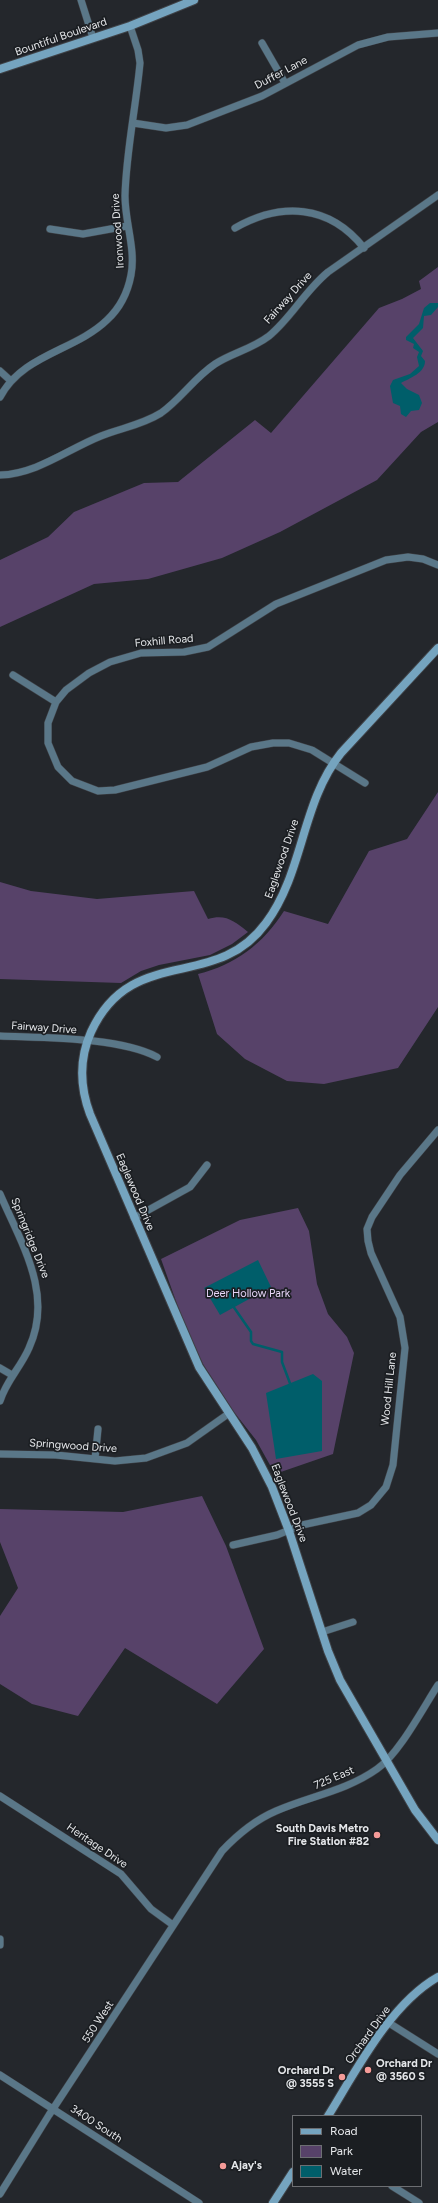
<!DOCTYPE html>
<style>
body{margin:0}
#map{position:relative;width:438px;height:2203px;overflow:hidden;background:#24272c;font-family:Figtree,sans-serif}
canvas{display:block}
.legend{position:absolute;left:292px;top:2115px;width:130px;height:72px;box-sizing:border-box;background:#1b1e22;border:1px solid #6c6e72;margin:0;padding:5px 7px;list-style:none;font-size:12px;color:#e5e7ea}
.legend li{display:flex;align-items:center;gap:8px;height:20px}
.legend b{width:20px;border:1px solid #6c6e72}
</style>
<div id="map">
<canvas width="438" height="2203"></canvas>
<ul class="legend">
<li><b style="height:5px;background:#75a4bf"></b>Road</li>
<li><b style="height:11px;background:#574269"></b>Park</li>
<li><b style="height:11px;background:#005e6a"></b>Water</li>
</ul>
</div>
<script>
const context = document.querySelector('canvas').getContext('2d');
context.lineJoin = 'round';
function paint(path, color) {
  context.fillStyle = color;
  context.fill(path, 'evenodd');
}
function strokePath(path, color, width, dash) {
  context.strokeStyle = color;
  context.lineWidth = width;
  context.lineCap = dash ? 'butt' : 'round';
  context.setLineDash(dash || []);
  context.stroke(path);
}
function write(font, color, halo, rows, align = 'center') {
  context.font = font + ' Figtree,sans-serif';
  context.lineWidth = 3.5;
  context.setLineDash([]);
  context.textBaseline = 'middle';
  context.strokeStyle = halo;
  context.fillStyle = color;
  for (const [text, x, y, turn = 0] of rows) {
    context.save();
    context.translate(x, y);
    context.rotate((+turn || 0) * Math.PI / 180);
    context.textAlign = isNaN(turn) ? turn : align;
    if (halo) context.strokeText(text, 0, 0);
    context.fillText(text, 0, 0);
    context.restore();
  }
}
const green = new Path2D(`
 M 438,267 L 438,422 L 421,432 L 377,480 L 280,532 L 222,558 L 148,579 L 94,584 L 0,627 L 0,560 L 48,537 L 74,512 L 144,483 L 178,482 L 255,420 L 271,433 L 379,308 L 402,299 L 421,289 L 419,281 Z
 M 438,792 L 438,1007 L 398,1068 L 324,1084 L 287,1081 L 245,1059 L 217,1034 L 198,974 C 235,965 263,944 284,911 L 328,924 L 369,851 L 407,839 Z
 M 0,882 L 31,891 L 97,899 L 194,891 L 208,919 C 226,914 234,921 248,932 L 232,944 L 210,955 L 159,965 L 141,971 L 121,983 L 0,979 Z
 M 298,1208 L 309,1231 L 317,1284 L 328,1314 L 347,1337 L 354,1353 L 333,1454 L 275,1474 L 256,1440 L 234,1412 L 203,1364 L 183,1321 L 161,1259 L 240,1220 Z
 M 202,1496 L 226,1546 L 264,1649 L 217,1704 L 125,1648 L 78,1716 L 32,1704 L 0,1684 L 0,1616 L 18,1588 L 0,1542 L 0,1509 L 123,1512 Z`);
const water = new Path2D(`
 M 430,303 L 438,303 L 438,307 L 431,315 L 424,316 L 423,328 L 413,338 L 423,351 L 421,356 L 425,361 C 425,373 410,378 401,383 L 407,389 L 419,395 L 422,403 L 419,410 L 411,411 L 406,417 L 401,414 L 400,406 L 393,403 L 390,386 L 393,380 L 410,374 L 419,366 L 417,357 L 419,352 L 413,348 L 414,344 L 406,340 L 406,337 L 419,324 L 424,308 Z
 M 258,1260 L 271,1287 L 220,1315 L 204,1288 Z
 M 313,1374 L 322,1381 L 322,1451 L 276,1459 L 266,1393 Z`);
const stream = new Path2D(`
 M 233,1306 L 251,1332 L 251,1341 L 253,1344 L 282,1352 L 282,1362 L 291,1386`);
const street = new Path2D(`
 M 81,0 L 93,38
 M 262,43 L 285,83
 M 133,123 L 166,128 L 187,125 L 262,96 L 358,45 L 388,37 L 438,33
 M 235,228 C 281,202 329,204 364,248
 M 50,229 L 83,234 L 127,226
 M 0,371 L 11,381
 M 0,397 C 23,354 75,351 107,320 C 120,308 128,291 131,275 C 136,249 125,223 125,196 C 126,152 136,107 140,63 L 138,50 L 130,26
 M 0,475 C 37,474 68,449 101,436 C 121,428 142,425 161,413 C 181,399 194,378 215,364 C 232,353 252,349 269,336 C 291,318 304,292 328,272 L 438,195
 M 13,675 L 56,702
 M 365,783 L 312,750 L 289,743 L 273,743 L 251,747 L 207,767 L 115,790 L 98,791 L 72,781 L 58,767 L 48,743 L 48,723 L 56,702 L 66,690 L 89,673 L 110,662 L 141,653 L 184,652 L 208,647 L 276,604 L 386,560 L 408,557 L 423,559 L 438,565
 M 0,1036 C 43,1038 119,1037 157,1057
 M 0,1194 C 21,1243 54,1294 29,1348 C 21,1367 6,1381 0,1401
 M 134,1218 L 190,1187 L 207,1165
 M 0,1368 L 12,1375
 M 0,1454 L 56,1455 L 115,1461 L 146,1458 L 187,1443 L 228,1414
 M 95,1459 L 98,1429
 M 233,1545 L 277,1535 L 302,1525 L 358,1513 L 371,1505 L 386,1487 L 393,1465 L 405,1348 L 400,1317 L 371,1253 L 368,1241 L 367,1229 L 372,1217 L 400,1175 L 438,1130
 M 322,1632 L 353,1622
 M 0,1796 L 121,1874 L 151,1909 L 173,1925
 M 0,1939 L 0,1945
 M 389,2023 L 438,2054
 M 0,2075 L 199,2203
 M 392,2186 L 419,2203
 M 0,2194 L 49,2115 L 222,1851 C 238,1834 255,1820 276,1811 C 310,1796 346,1791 377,1769 C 399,1754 423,1708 438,1685`);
const secondary = new Path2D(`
 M 0,69 L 130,26 L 194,0
 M 438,648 L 341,753 C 301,803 304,872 266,923 C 215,993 132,943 91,1032 C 79,1059 80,1087 90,1114 L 199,1367 L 252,1448 L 272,1487 L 289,1531 L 328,1651 L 340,1680 L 415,1810 L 438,1840
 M 328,2116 C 356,2071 390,2004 438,1977
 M 273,2203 L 293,2172`);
const markers = [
 [377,1835,4,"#f59b98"],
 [368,2070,4,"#f59b98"],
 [342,2077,4,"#f59b98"],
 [223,2166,4,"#f59b98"]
];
const streetNames = [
 ["Bountiful Boulevard",61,37,-19],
 ["Duffer Lane",281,73,-28],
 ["Ironwood Drive",118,231,-94],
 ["Fairway Drive",288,298,-48],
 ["Foxhill Road",164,641,-5],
 ["Eaglewood Drive",282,859,-71],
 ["Fairway Drive",44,1028,4],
 ["Eaglewood Drive",135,1192,67],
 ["Springridge Drive",30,1238,68],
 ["Wood Hill Lane",389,1389,-84],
 ["Springwood Drive",73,1446,4],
 ["Eaglewood Drive",289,1503,69],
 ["725 East",334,1778,-23],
 ["Heritage Drive",97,1846,34],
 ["550 West",98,2022,-57],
 ["Orchard Drive",368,2035,-54],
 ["3400 South",96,2124,33]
];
const parkNames = [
 ["Deer Hollow Park",248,1294]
];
const poiNames = [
 ["South Davis Metro",369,1829],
 ["Fire Station #82",369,1842],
 ["Orchard Dr",376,2064,"left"],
 ["@ 3560 S",376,2077,"left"],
 ["Orchard Dr",334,2071],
 ["@ 3555 S",334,2084],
 ["Ajay's",231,2166,"left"]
];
paint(green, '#574269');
paint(water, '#005e6a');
strokePath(stream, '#005e6a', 2.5);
strokePath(street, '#3f4247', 8);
strokePath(secondary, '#3f4247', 10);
strokePath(street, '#5a7788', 7);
strokePath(secondary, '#75a4bf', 8);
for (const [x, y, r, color] of markers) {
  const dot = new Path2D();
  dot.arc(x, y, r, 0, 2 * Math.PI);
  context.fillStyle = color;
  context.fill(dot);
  strokePath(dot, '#1b1e22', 1.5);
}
write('11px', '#e5e7ea', '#1b1e22', streetNames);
write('11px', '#e7d5f8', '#1b1e22', parkNames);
write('bold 11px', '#e5e7ea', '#1b1e22', poiNames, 'right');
</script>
